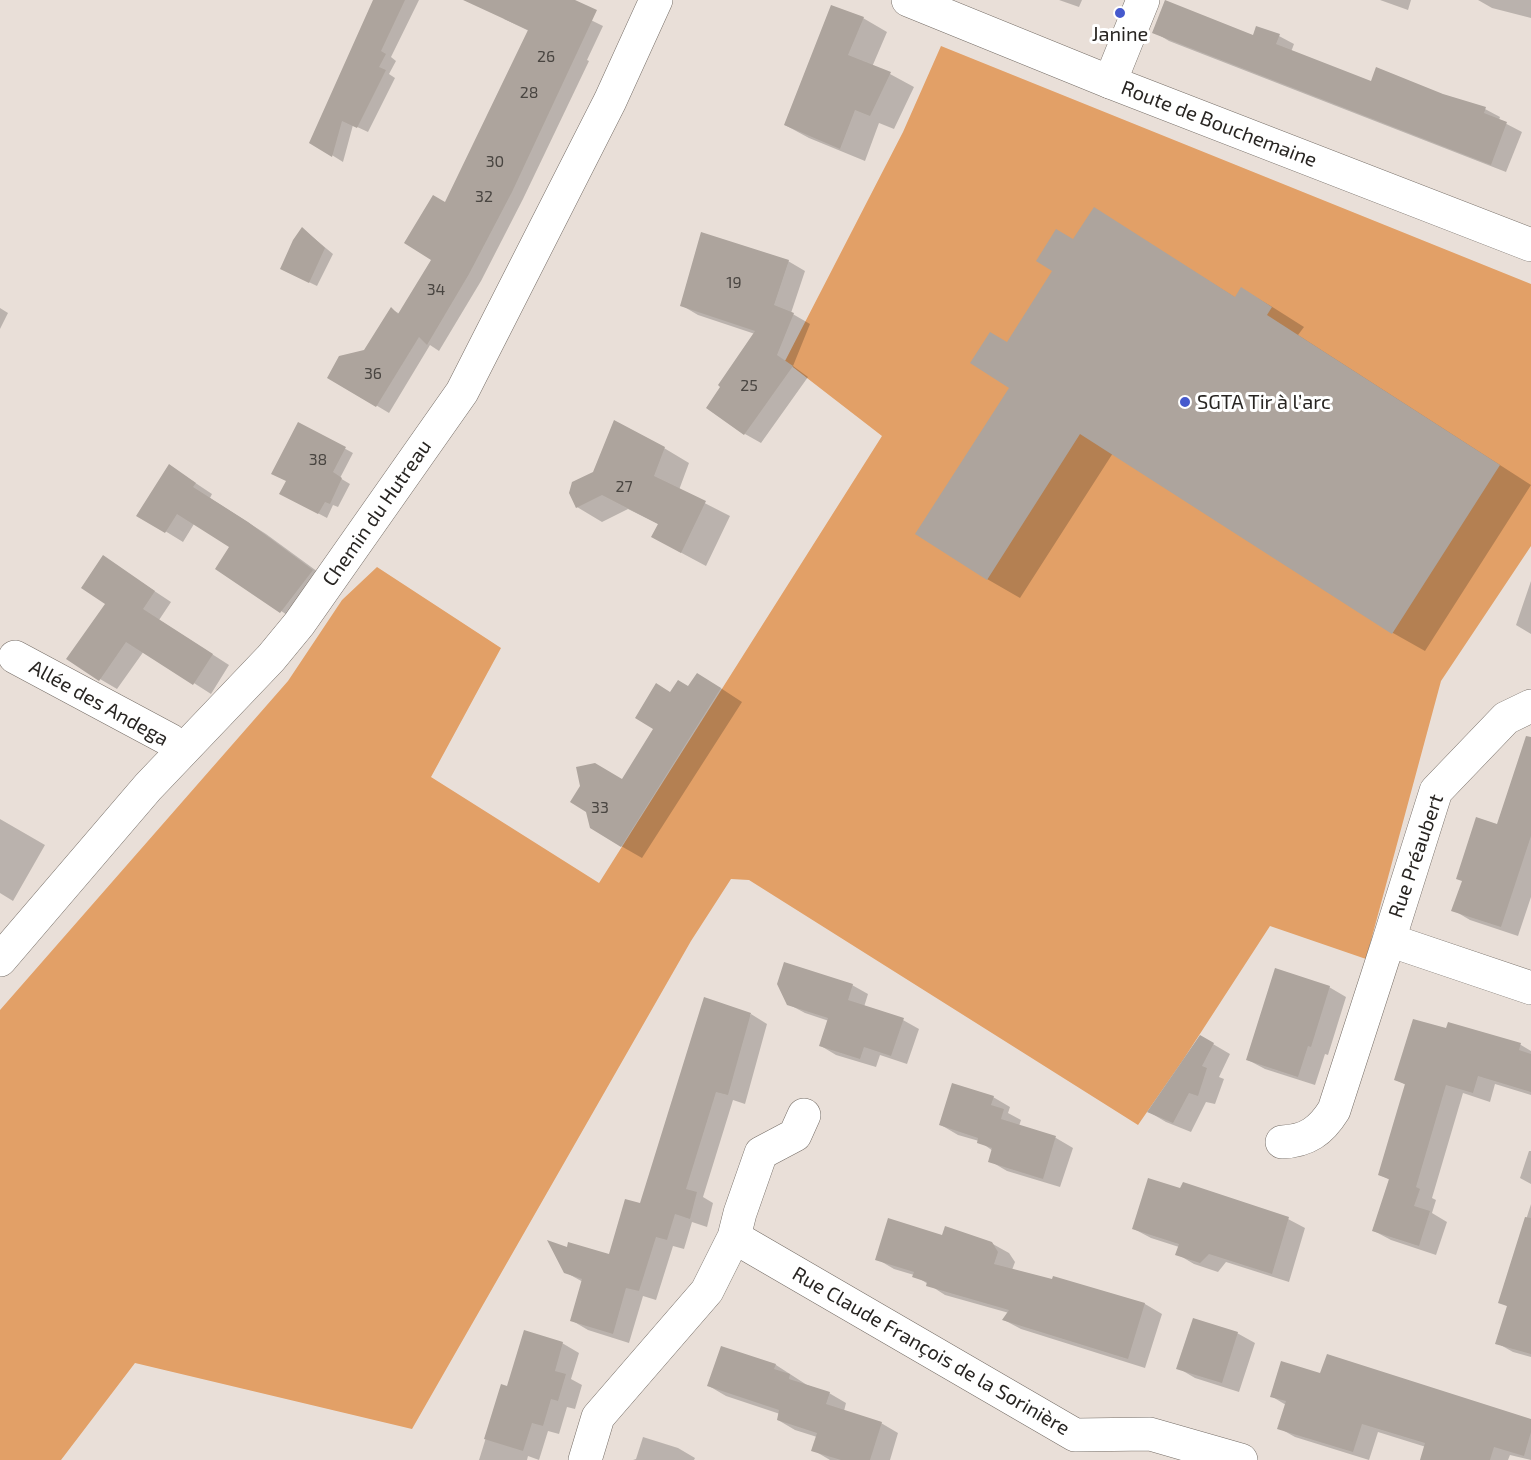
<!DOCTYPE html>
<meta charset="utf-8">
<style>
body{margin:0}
canvas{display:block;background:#e9dfd8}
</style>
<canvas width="1531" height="1460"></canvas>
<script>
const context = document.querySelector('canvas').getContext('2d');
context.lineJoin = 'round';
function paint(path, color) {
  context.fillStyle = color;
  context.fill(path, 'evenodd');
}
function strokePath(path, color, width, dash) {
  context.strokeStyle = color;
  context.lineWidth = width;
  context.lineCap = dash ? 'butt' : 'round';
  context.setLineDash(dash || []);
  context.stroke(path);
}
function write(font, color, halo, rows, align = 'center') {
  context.font = font + ' "Exo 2",sans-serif';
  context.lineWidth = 6;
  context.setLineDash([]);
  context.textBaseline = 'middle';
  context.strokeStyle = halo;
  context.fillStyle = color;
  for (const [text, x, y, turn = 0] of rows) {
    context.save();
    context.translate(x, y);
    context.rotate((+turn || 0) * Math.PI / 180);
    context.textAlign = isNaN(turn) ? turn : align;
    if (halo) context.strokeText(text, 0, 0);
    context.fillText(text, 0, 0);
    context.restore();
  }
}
const green = new Path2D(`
 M 941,46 L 1531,284 L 1531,546 L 1441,681 L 1366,959 L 1270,926 L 1183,1060 L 1138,1125 L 749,880 L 731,879 L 691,941 L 412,1429 L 135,1363 L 61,1460 L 0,1460 L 0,1010 L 288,681 L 342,600 L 377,567 L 501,648 L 431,777 L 599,883 L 882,436 L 785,361 L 903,132 Z`);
const shadow = new Path2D(`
 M 374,0 L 419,0 L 391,57 L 396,61 L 389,74 L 395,78 L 368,132 L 353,125 L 343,162 L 311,142 Z
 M 498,0 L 550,0 L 603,26 L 587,60 L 589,61 L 523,199 L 481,281 L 439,351 L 430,345 L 389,413 L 329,377 L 365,351 L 391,309 L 400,314 L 433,260 L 529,31 L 504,19 Z
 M 1059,0 L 1082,0 L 1079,7 Z
 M 1380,0 L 1411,0 L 1408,10 Z
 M 1478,0 L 1531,0 L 1531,18 L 1492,8 Z
 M 863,18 L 887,32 L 872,67 L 890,74 L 914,87 L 894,129 L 879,123 L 865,161 L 809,138 L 785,125 Z
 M 1154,32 L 1253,37 L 1279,36 L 1294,44 L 1291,52 L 1372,83 L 1442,95 L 1485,109 L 1500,117 L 1499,120 L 1522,132 L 1506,172 L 1169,41 Z
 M 1094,209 L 1236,298 L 1242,289 L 1274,308 L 1304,327 L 1298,335 L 1531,485 L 1425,651 L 1393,633 L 1113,453 L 1020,598 L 987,579 L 1011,388 L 1008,344 Z
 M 303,229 L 333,254 L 317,286 L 290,273 Z
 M 788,261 L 805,271 L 791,313 L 810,324 L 793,366 L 808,377 L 761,443 L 745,434 L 755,334 L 698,315 L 681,305 Z
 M 0,308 L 8,313 L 0,329 Z
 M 299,424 L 353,453 L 340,478 L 350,484 L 338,507 L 333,505 L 327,518 L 289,498 L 287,481 Z
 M 664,448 L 689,463 L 679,490 L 730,516 L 706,566 L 678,551 L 660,525 L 628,509 L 602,522 L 577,507 L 594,473 Z
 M 170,466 L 212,494 L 210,498 L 266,534 L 329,580 L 298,622 L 217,569 L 232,547 L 194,524 L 183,542 L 139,515 Z
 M 103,557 L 171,602 L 159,620 L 229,665 L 211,694 L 144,651 L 117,689 L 100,679 L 107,604 Z
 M 1531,581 L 1531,634 L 1516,625 Z
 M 719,687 L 742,702 L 642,858 L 621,846 L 622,780 L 655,729 L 671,693 L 689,688 Z
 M 1531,783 L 1531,897 L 1518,936 L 1470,920 L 1453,910 L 1463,882 L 1498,825 Z
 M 0,819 L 45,845 L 13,901 L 0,893 Z
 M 852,985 L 868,994 L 864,1007 L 903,1020 L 919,1029 L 907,1064 L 880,1055 L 876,1067 L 836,1055 L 821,1046 L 829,1021 L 805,1013 L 788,1004 Z
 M 1329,987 L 1346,997 L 1328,1055 L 1325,1054 L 1315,1085 L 1265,1069 L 1248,1060 Z
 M 751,1014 L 767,1024 L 745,1104 L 733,1100 L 703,1197 L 713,1203 L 707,1227 L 692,1222 L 684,1249 L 673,1246 L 656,1300 L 643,1296 L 629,1343 L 588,1330 L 571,1320 L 583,1282 L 565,1272 L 568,1249 L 610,1256 L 641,1205 Z
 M 1449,1024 L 1521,1045 L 1531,1051 L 1531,1095 L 1495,1084 L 1490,1102 L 1463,1093 L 1432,1198 L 1436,1200 L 1432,1213 L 1447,1222 L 1436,1255 L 1391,1240 L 1374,1231 L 1390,1180 L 1380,1175 L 1406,1085 L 1396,1080 L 1446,1030 Z
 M 1201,1037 L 1230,1054 L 1219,1077 L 1224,1079 L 1215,1104 L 1206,1102 L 1191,1132 L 1166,1122 L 1149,1112 Z
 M 993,1097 L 1010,1107 L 1008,1113 L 1021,1120 L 1019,1126 L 1056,1138 L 1073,1148 L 1060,1187 L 1007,1171 L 990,1161 L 993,1151 L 979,1141 L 958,1135 L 941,1125 Z
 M 1529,1151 L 1531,1151 L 1531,1184 L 1520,1178 Z
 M 1531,1204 L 1531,1357 L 1513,1352 L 1497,1343 L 1509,1307 L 1500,1302 Z
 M 1288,1219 L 1305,1228 L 1289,1282 L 1226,1262 L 1218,1272 L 1194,1264 L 1177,1254 L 1179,1247 L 1151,1238 L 1134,1229 Z
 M 943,1237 L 991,1243 L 1009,1253 L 1015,1262 L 1012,1270 L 1053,1281 L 1054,1278 L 1145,1304 L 1162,1314 L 1145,1368 L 1021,1329 L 1004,1320 L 1009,1313 L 945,1295 L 914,1275 L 894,1269 L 877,1259 Z
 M 1237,1333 L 1255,1343 L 1239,1392 L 1195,1378 L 1178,1368 Z
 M 562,1343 L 579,1353 L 571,1379 L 582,1385 L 575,1409 L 567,1407 L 559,1434 L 548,1431 L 539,1460 L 528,1456 L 527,1460 L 479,1460 L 502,1386 L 508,1387 Z
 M 722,1348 L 776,1365 L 807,1385 L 829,1393 L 846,1403 L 844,1411 L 881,1423 L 898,1433 L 890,1460 L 830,1460 L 813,1450 L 817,1437 L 795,1430 L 778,1420 L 780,1414 L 726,1396 L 709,1386 Z
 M 1321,1375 L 1531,1420 L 1531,1460 L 1510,1455 L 1508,1460 L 1431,1460 L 1426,1447 L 1378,1432 L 1369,1460 L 1295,1437 L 1279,1428 L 1286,1405 L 1271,1396 Z
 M 643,1437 L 678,1448 L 695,1458 L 694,1460 L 633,1460 L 636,1459 Z`);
const building = new Path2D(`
 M 373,0 L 405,0 L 381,51 L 386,54 L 379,67 L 386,70 L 357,128 L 342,121 L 332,157 L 309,143 Z
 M 463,0 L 575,0 L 597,10 L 512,192 L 469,274 L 427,345 L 419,337 L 376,407 L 327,378 L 339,356 L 364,350 L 391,307 L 398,314 L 431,260 L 404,243 L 433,195 L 445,202 L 528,30 Z
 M 1165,0 L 1253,35 L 1256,26 L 1280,34 L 1276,44 L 1371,81 L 1376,67 L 1443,94 L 1486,107 L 1484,113 L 1507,122 L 1491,165 L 1152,33 Z
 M 831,5 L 864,17 L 848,55 L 891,72 L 870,116 L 855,110 L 840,149 L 784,125 Z
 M 1094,207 L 1235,297 L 1241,287 L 1272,307 L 1267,315 L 1500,465 L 1392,634 L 1080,434 L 987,580 L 915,534 L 1009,388 L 970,363 L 990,332 L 1007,342 L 1052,271 L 1036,261 L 1056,229 L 1073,239 Z
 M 302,227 L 325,248 L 309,283 L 280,269 L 293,240 Z
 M 701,232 L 789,260 L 774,305 L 794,313 L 777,355 L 793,366 L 744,435 L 706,408 L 720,387 L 718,385 L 755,331 L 680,306 Z
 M 614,420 L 665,447 L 654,476 L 706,501 L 681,553 L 651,537 L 658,524 L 602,495 L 576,508 L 569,493 L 572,482 L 593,472 Z
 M 298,422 L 346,447 L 333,472 L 342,478 L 330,504 L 325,502 L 318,514 L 279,494 L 286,481 L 271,474 Z
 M 169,464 L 196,483 L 193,487 L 248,522 L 313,570 L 280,613 L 215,569 L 229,547 L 177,514 L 165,533 L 136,516 Z
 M 103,555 L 155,591 L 143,609 L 213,654 L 193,685 L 126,642 L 99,681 L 66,659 L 105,604 L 81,588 Z
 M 697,673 L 721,688 L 621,847 L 590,828 L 586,812 L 570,802 L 580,786 L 576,767 L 595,763 L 622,779 L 653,729 L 635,718 L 656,683 L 670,692 L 678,680 L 688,686 Z
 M 1526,736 L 1531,737 L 1531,836 L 1501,927 L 1451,911 L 1462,881 L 1456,879 L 1476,817 L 1497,824 Z
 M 784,962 L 853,984 L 848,1000 L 904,1018 L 891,1056 L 864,1047 L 860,1059 L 819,1046 L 828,1018 L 787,1005 L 777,984 Z
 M 1275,968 L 1330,986 L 1311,1047 L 1308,1046 L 1298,1077 L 1246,1060 Z
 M 704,997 L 751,1013 L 728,1095 L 716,1092 L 686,1189 L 697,1192 L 690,1219 L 675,1214 L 667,1240 L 656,1237 L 639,1291 L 626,1288 L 613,1334 L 570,1321 L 582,1279 L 564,1273 L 547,1240 L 567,1247 L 568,1242 L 609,1254 L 625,1199 L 640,1203 Z
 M 1413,1019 L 1446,1028 L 1448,1022 L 1521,1043 L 1519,1050 L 1531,1054 L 1531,1092 L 1478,1076 L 1473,1093 L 1446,1085 L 1416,1187 L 1420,1189 L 1414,1206 L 1430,1211 L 1419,1246 L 1372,1231 L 1389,1179 L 1378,1175 L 1405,1084 L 1394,1080 Z
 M 1200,1035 L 1214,1043 L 1202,1066 L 1207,1068 L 1198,1096 L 1189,1093 L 1173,1123 L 1147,1112 Z
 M 952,1083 L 994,1096 L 991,1105 L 1004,1109 L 1001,1119 L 1056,1136 L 1043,1179 L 988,1162 L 992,1148 L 977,1143 L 978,1138 L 939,1125 Z
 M 1148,1178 L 1180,1188 L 1183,1182 L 1289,1217 L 1272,1274 L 1209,1254 L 1200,1263 L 1175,1255 L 1179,1244 L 1132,1229 Z
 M 1525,1217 L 1531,1218 L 1531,1354 L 1495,1344 L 1507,1306 L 1498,1303 Z
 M 888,1218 L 942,1235 L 945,1226 L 992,1242 L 998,1252 L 994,1264 L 1052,1279 L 1053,1276 L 1145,1303 L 1128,1359 L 1002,1320 L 1009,1310 L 926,1286 L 927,1282 L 912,1277 L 914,1272 L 875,1260 Z
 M 1193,1318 L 1238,1332 L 1222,1383 L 1176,1369 Z
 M 524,1330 L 563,1342 L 555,1371 L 566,1374 L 558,1401 L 551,1399 L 543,1426 L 532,1423 L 523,1451 L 484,1439 L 501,1384 L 507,1386 Z
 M 721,1346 L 776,1364 L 774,1369 L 790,1374 L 789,1379 L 830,1392 L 826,1404 L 882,1422 L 870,1460 L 841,1460 L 811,1451 L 817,1433 L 777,1420 L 779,1410 L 707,1386 Z
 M 1327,1354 L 1531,1419 L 1531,1432 L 1524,1456 L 1494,1447 L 1490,1460 L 1420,1460 L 1425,1443 L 1362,1424 L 1353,1452 L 1277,1429 L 1286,1401 L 1270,1397 L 1281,1361 L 1320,1373 Z`);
const minor = new Path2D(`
 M 1110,82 L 1143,0
 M 15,657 L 170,740 L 182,751
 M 1389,940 L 1436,791 L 1506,718 L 1531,706
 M 1282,1142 C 1307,1141 1321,1131 1334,1110 L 1389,940 L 1531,988
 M 734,1237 L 1075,1435 L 1150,1434 L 1241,1460
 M 585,1460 L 598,1417 L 707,1291 L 734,1237 L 740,1213 L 761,1153 L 795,1135 L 804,1115`);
const tertiary = new Path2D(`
 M 908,0 L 1110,82 L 1531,245
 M 0,960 L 148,787 L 271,658 L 299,624 L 462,392 L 610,101 L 656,0`);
const markers = [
 [1120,13,6,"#4559cd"],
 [1185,402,6,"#4559cd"]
];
const numberNames = [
 ["26",546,57],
 ["28",529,93],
 ["30",495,162],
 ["32",484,197],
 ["19",734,283],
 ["34",436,290],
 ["36",373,374],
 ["25",749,386],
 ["38",318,460],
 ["27",624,487],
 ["33",600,808]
];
const poiNames = [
 ["Janine",1120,34],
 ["SGTA Tir à l’arc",1197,402,"left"]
];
const streetNames = [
 ["Route de Bouchemaine",1219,124,21],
 ["Chemin du Hutreau",377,513,-55],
 ["Allée des Andega",99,703,29],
 ["Rue Préaubert",1416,856,-71],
 ["Rue Claude François de la Sorinière",931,1351,30]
];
paint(green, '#e2a067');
paint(shadow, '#0003');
paint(building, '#ada49d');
strokePath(minor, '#756d66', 34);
strokePath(tertiary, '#756d66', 34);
strokePath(minor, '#fff', 33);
strokePath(tertiary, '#fff', 33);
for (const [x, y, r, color] of markers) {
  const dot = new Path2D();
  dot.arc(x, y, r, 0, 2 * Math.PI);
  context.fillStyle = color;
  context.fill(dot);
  strokePath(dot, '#fff', 2);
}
write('16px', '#494541', null, numberNames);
write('20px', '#282522', '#fff', poiNames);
write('20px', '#282522', '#fff', streetNames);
</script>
